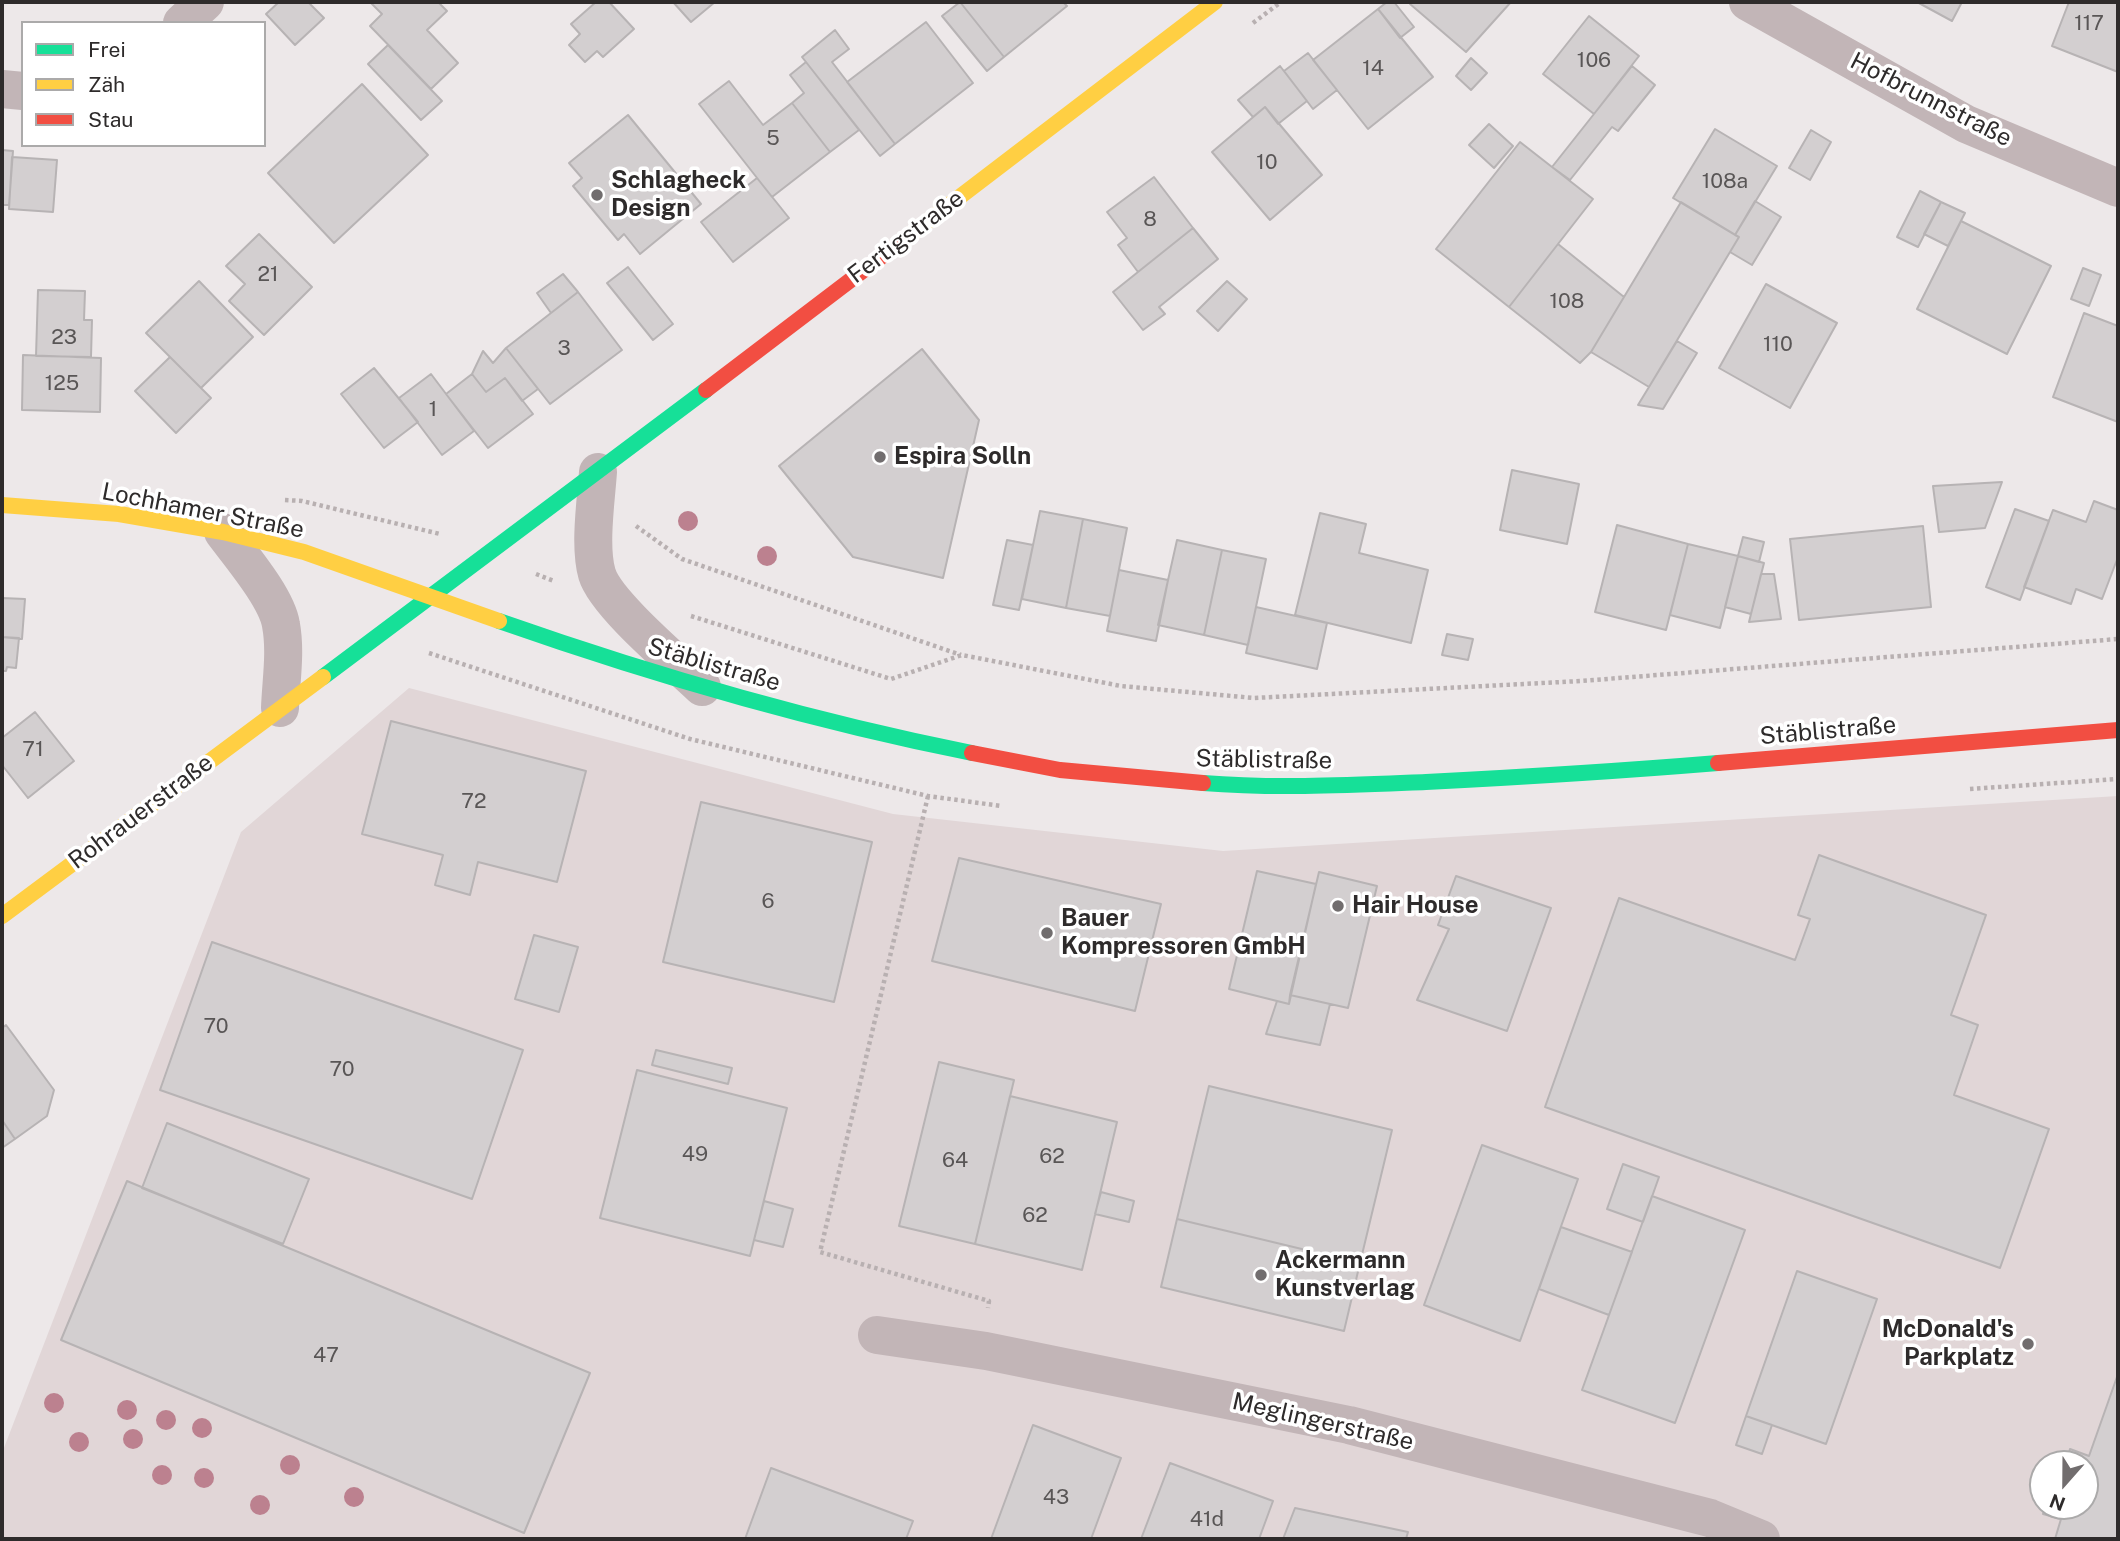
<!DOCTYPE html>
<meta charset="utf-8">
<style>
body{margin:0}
#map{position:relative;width:2120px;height:1541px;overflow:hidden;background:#ede8e9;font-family:"Public Sans",sans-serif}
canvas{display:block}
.frame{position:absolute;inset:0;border:4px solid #2e2b2b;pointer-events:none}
.legend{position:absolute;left:21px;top:21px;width:245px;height:126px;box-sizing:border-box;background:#fff;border:2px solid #abaaaa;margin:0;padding:9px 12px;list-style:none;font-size:21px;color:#2e2b2b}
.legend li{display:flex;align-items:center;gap:14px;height:35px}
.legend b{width:35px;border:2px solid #abaaaa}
.north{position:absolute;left:2029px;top:1450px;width:70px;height:70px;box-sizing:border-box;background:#fff;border:2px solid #abaaaa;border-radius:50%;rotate:201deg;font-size:19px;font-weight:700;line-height:28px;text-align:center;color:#2e2b2b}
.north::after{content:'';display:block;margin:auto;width:24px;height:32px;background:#716d6e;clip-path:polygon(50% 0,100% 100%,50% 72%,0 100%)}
</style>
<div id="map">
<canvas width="2120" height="1541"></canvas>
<div class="frame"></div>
<ul class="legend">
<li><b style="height:9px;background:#16e098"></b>Frei</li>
<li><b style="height:9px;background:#ffcf43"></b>Zäh</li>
<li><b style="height:9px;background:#f24e42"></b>Stau</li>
</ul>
<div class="north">N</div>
</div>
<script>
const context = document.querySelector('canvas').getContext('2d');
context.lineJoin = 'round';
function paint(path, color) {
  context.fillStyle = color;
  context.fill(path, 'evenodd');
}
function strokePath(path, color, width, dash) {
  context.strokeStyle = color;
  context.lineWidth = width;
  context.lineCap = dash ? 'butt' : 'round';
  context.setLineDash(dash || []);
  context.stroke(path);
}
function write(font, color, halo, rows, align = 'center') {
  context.font = font + ' "Public Sans",sans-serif';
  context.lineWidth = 7;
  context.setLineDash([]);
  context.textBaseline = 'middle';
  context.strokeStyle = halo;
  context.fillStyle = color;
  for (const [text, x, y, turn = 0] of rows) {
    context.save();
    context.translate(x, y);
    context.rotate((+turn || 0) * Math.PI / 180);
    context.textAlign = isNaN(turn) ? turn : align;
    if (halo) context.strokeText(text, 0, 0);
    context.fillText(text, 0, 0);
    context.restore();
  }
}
const built = new Path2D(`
 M 409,688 L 893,814 L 1223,851 L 2118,796 L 2118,1539 L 2,1539 L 2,1453 L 241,832 ZM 2043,1464 L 2085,1464 L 2085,1506 L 2043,1506 Z`);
const building = new Path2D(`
 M 279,2 L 308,2 L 324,18 L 295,45 L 266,14 Z
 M 370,2 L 438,2 L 447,11 L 427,30 L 458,63 L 431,89 L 370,26 L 382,14 Z
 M 596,2 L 609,2 L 634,29 L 603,57 L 597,51 L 585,62 L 569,45 L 580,34 L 571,24 Z
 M 673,2 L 715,2 L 691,22 Z
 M 960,2 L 1063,2 L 1067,6 L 1004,57 Z
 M 960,2 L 1004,57 L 987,71 L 942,16 Z
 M 1387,2 L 1394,2 L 1414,27 L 1400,38 L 1378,9 Z
 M 1412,2 L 1511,2 L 1466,52 L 1410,4 Z
 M 1917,2 L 1962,2 L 1952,21 Z
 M 2069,2 L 2118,2 L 2118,72 L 2052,46 Z
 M 1378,9 L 1433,77 L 1368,129 L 1313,60 Z
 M 1589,16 L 1639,56 L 1594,114 L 1543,74 Z
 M 926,22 L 973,83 L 895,144 L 847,82 Z
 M 835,30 L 849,49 L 832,62 L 895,144 L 880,156 L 802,57 Z
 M 388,45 L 442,101 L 421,120 L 368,64 Z
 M 1308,53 L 1337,90 L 1313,109 L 1284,71 Z
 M 1471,58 L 1487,73 L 1471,90 L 1456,76 Z
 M 806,62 L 859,130 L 830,152 L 792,103 L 804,93 L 790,75 Z
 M 1280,66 L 1307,101 L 1278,124 L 1265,107 L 1253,117 L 1238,100 Z
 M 1632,66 L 1655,85 L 1618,131 L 1612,127 L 1570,180 L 1552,167 Z
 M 729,81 L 763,125 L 792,103 L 830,152 L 772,197 L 699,104 Z
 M 362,84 L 428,155 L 334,243 L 268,173 Z
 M 1265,107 L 1322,175 L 1270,220 L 1212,152 Z
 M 628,115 L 701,204 L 640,254 L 624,234 L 618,240 L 573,186 L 582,178 L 569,163 Z
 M 1489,124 L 1513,146 L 1494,168 L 1469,145 Z
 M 1715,129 L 1777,166 L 1735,235 L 1673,198 Z
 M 1811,130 L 1831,142 L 1810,180 L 1789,168 Z
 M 1520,142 L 1593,199 L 1509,307 L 1436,249 Z
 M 2,150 L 13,151 L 9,205 L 2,205 Z
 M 12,157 L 57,160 L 53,212 L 9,209 Z
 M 1154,177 L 1193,228 L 1138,272 L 1118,245 L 1127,238 L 1107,212 Z
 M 757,178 L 789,218 L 733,262 L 701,222 Z
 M 1920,191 L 1941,202 L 1918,247 L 1897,237 Z
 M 1755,201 L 1781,217 L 1752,265 L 1730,252 L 1739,237 L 1735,235 Z
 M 1681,202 L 1739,237 L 1649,387 L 1591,352 Z
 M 1941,202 L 1965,213 L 1948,246 L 1924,234 Z
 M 1961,221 L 2051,266 L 2007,354 L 1917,309 Z
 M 1193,228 L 1218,259 L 1159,307 L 1165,314 L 1143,330 L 1113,292 Z
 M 259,234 L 312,287 L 264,335 L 229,301 L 245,284 L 226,266 Z
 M 1558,244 L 1624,297 L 1591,352 L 1580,363 L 1509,307 Z
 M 628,267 L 673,324 L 653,340 L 607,283 Z
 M 2083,268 L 2101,275 L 2089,306 L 2071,299 Z
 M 563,274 L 578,292 L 551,313 L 537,293 Z
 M 199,281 L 253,337 L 201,388 L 146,333 Z
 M 1227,281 L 1247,299 L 1218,331 L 1197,311 Z
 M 1766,284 L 1837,323 L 1790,408 L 1719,368 Z
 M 38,290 L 85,291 L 84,320 L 92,320 L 91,357 L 36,356 Z
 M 578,292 L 622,350 L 550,404 L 506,348 Z
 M 2084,313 L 2118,326 L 2118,422 L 2053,397 Z
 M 1677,341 L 1697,353 L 1663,409 L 1638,405 Z
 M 506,348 L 538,389 L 522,401 L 505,378 L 486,392 L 472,374 L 483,351 L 493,363 Z
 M 922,349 L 979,420 L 943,578 L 853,557 L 779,466 Z
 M 23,355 L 101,358 L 100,412 L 22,410 Z
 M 170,357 L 211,398 L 176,433 L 135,391 Z
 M 374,368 L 418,422 L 384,448 L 341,394 Z
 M 431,374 L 474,431 L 442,455 L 399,398 Z
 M 472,374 L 486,392 L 505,378 L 533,414 L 488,448 L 446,394 Z
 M 1512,470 L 1579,484 L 1567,544 L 1500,530 Z
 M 2002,482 L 1985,528 L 1939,532 L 1933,486 Z
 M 2094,501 L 2118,510 L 2118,557 L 2102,599 L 2076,589 L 2071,604 L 2024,587 L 2053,510 L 2086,522 Z
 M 2015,509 L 2049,521 L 2020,600 L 1986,587 Z
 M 1040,511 L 1083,519 L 1066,608 L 1022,599 Z
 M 1320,513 L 1366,524 L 1359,553 L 1428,570 L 1411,643 L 1295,615 Z
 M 1083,519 L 1127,528 L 1110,616 L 1066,608 Z
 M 1617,525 L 1688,544 L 1666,630 L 1595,612 Z
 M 1923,526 L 1931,607 L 1799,620 L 1790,539 Z
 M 1743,537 L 1764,542 L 1759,562 L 1738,556 Z
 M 1007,540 L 1033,545 L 1019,610 L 993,605 Z
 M 1177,540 L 1222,550 L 1204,635 L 1158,625 Z
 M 1688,544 L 1738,556 L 1720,628 L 1670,615 Z
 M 1222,550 L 1266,559 L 1248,645 L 1204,635 Z
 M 1738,556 L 1764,563 L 1751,614 L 1725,607 Z
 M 1119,570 L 1168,580 L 1156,641 L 1107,631 Z
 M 1761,574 L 1774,574 L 1781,619 L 1749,622 Z
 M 2,598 L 25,599 L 22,639 L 2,637 Z
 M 1256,607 L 1327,623 L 1317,669 L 1246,653 Z
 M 1447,634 L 1473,639 L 1468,660 L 1442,655 Z
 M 2,637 L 19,638 L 16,668 L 7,667 L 6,671 L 2,671 Z
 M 35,712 L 74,761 L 28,798 L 2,765 L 2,738 Z
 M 391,721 L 586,771 L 557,882 L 478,862 L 470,895 L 435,885 L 443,855 L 362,834 Z
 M 701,802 L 872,842 L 834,1002 L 663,962 Z
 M 1819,855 L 1986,915 L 1951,1015 L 1978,1025 L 1954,1095 L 2049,1129 L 2000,1268 L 1545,1107 L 1619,898 L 1795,960 L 1810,919 L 1798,915 Z
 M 959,858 L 1161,904 L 1135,1011 L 932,961 Z
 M 1257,871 L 1316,884 L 1289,1004 L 1229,989 Z
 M 1319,872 L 1377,886 L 1348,1008 L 1290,995 Z
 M 1456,876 L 1551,908 L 1507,1031 L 1417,1000 L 1449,929 L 1438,925 Z
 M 534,935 L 578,947 L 559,1012 L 515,999 Z
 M 212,942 L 523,1050 L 472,1199 L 160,1090 Z
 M 1290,995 L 1330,1004 L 1320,1045 L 1266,1034 L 1277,1001 L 1289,1004 Z
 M 6,1025 L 54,1090 L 47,1116 L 15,1139 L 2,1120 L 2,1028 Z
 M 656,1050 L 732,1068 L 728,1084 L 652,1065 Z
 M 939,1062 L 1014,1080 L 975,1244 L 899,1226 Z
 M 637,1070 L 787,1108 L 750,1256 L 600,1218 Z
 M 1209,1086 L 1392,1130 L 1360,1263 L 1177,1219 Z
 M 1010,1096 L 1117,1122 L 1082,1270 L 975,1244 Z
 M 2,1120 L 15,1139 L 2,1148 Z
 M 167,1123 L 309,1179 L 283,1244 L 142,1188 Z
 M 1482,1145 L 1578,1179 L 1520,1341 L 1424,1305 Z
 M 1623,1164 L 1659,1177 L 1643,1222 L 1607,1209 Z
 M 127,1181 L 590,1373 L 524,1533 L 61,1340 Z
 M 1101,1192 L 1134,1201 L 1129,1222 L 1095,1214 Z
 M 1652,1196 L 1745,1230 L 1675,1423 L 1582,1390 Z
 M 764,1201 L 793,1209 L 783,1247 L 754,1240 Z
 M 1177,1219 L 1360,1263 L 1344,1331 L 1161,1287 Z
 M 1561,1227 L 1632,1252 L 1609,1315 L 1539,1289 Z
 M 1797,1271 L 1877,1299 L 1826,1444 L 1746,1416 Z
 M 2118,1374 L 2118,1539 L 2055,1539 L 2061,1519 L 2043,1514 L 2045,1506 L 2085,1506 L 2085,1464 L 2066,1464 L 2070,1449 L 2089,1456 Z
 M 1746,1416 L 1772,1425 L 1762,1454 L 1736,1445 Z
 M 1033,1425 L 1121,1458 L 1091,1539 L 991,1539 Z
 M 1170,1463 L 1273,1501 L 1259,1539 L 1141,1539 Z
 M 771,1468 L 913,1521 L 906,1539 L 745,1539 Z
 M 1295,1508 L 1408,1532 L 1406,1539 L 1283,1539 Z`);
const path = new Path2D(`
 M 1253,23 L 1281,2
 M 285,500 L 302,501 L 440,534
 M 636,526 L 682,559 L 961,655
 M 536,574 L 554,581
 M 691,616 L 891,679 L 962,655 L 1121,686 L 1254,698 L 1581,681 L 2118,639
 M 429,653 L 690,739 L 928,796 L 1001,806
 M 1970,789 L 2118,779
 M 928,796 L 820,1252 L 989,1301 L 988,1308`);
const street = new Path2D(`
 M 1748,2 L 1966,124 L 2118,188
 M 182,23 L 205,2
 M 2,89 L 23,91
 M 598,472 C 596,500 589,547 597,574 C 606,604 677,663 702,687
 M 223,532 C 240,555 277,598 281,625 C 286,652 281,681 280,708
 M 877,1335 L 986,1351 L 1349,1425 L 1710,1518 L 1761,1539`);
const fast = new Path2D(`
 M 499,621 C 653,675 811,721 972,753
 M 323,677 L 706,390
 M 1203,783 C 1277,789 1352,785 1426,782 C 1524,777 1621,771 1718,763`);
const slow = new Path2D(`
 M 898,244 L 1215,2
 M 2,505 L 119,514 L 223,532 L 304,552 L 499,621
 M 2,916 L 323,677`);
const jam = new Path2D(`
 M 706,390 L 898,244
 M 972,753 L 1060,770 L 1203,783
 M 1718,763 L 2118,730`);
const trees = [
 [688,521],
 [767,556],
 [54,1403],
 [127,1410],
 [166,1420],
 [202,1428],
 [133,1439],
 [79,1442],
 [290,1465],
 [162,1475],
 [204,1478],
 [354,1497],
 [260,1505]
];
const markers = [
 [597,195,7,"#716d6e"],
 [880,457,7,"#716d6e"],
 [1338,906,7,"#716d6e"],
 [1047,933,7,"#716d6e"],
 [1261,1275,7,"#716d6e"],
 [2028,1344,7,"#716d6e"]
];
const numberNames = [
 ["117",2089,24],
 ["106",1594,61],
 ["14",1373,69],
 ["5",773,139],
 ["10",1267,163],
 ["108a",1725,182],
 ["8",1150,220],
 ["21",268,275],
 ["108",1567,302],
 ["23",64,338],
 ["110",1778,345],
 ["3",564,349],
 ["125",62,384],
 ["1",433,410],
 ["71",33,750],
 ["72",474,802],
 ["6",768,902],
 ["70",216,1027],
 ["70",342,1070],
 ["49",695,1155],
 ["62",1052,1157],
 ["64",955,1161],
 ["62",1035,1216],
 ["47",326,1356],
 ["43",1056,1498],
 ["41d",1207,1520]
];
const streetNames = [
 ["Hofbrunnstraße",1931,100,27],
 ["Fertigstraße",906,237,-37],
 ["Lochhamer Straße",203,511,11],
 ["Stäblistraße",714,665,16],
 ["Stäblistraße",1828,731,-5],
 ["Stäblistraße",1264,760,1],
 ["Rohrauerstraße",141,812,-37],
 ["Meglingerstraße",1323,1422,13]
];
const poiNames = [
 ["Schlagheck",611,181],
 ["Design",611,209],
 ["Espira Solln",894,457],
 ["Hair House",1352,906],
 ["Bauer",1061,919],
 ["Kompressoren GmbH",1061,947],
 ["Ackermann",1275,1261],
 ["Kunstverlag",1275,1289],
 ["McDonald's",2014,1330,"right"],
 ["Parkplatz",2014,1358,"right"]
];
paint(built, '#e1d6d7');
paint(building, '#d3cfd0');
strokePath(building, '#b7b3b4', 2);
strokePath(path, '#b8b0b1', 4.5, [3.5, 3.5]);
strokePath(street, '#c2b5b7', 38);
strokePath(fast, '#16e098', 16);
strokePath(slow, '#ffcf43', 16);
strokePath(jam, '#f24e42', 16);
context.fillStyle = '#bc818f';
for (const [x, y] of trees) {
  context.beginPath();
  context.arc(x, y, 10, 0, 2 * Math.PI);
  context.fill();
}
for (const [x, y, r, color] of markers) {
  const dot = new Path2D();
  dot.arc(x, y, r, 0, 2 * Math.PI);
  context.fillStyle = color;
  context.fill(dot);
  strokePath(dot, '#fff', 2.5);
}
write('21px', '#595656', null, numberNames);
write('24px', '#2e2b2b', '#fff', streetNames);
write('bold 24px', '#2e2b2b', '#fff', poiNames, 'left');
</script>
